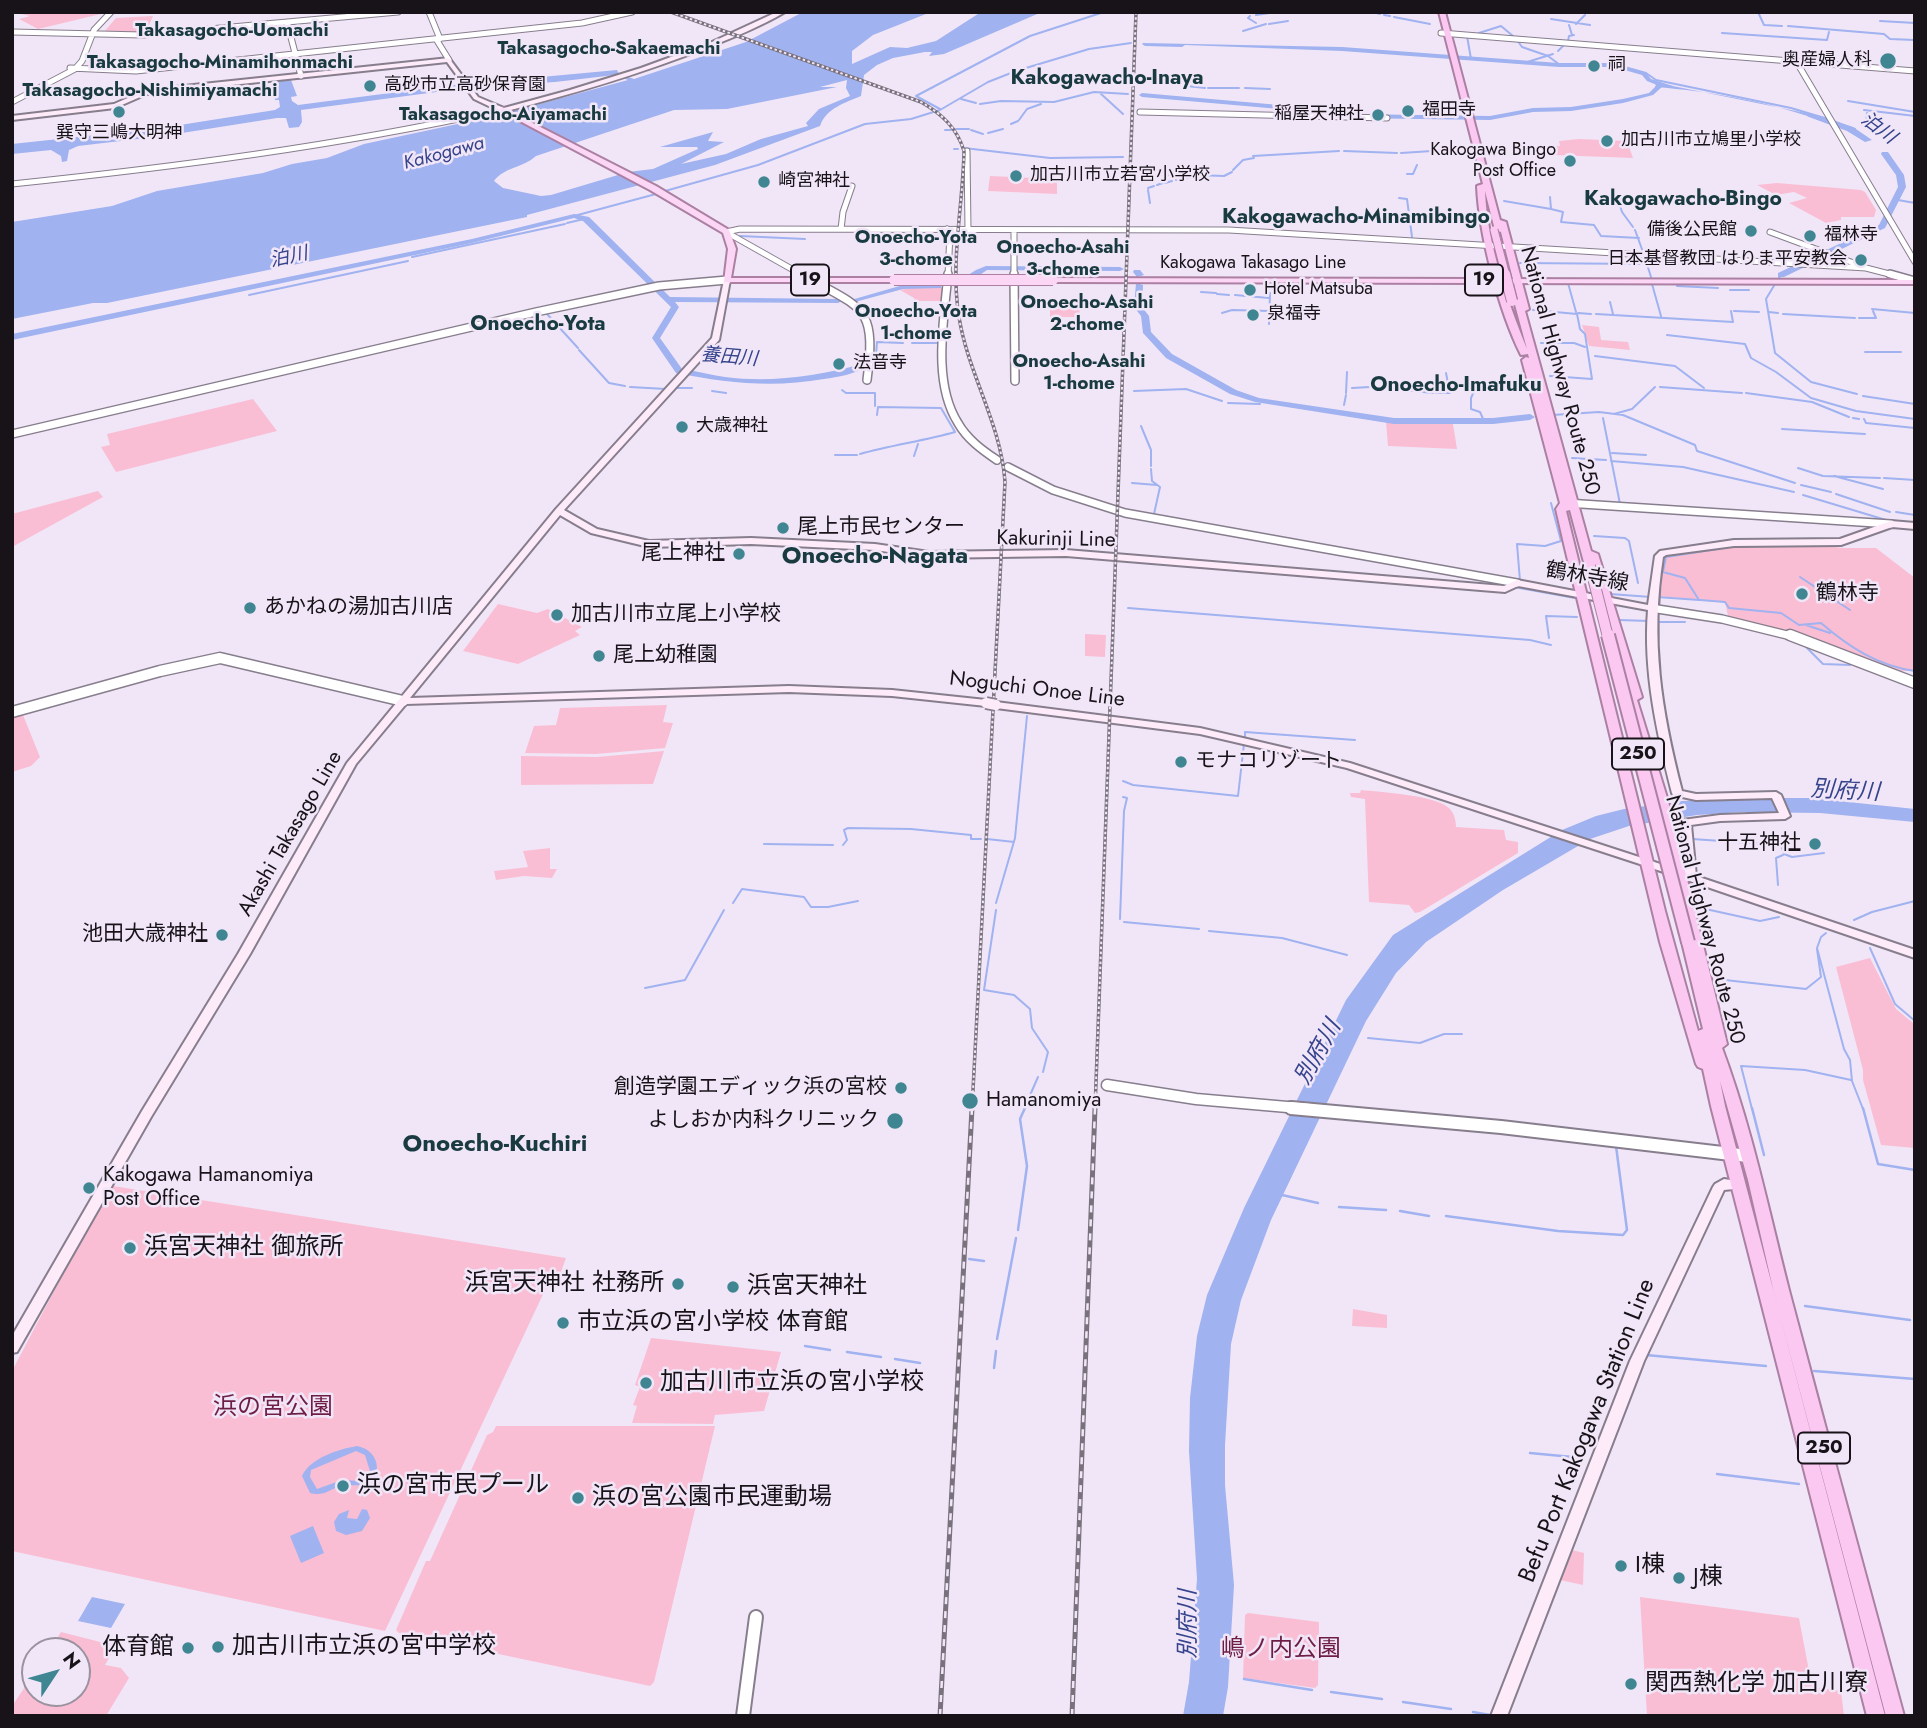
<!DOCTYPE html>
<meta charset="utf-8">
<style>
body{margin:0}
#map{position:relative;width:1927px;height:1728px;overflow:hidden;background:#f1e6f7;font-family:Jost,sans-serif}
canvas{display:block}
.frame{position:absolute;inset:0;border:14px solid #171319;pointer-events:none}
.north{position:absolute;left:21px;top:1637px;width:70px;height:70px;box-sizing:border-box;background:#f1e6f7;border:2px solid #9a929e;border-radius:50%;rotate:54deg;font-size:19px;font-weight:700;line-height:28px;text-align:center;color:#171319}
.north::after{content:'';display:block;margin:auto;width:24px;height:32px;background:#408692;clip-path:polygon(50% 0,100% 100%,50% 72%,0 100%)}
</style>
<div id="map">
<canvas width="1927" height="1728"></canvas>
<div class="frame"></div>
<div class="north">N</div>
</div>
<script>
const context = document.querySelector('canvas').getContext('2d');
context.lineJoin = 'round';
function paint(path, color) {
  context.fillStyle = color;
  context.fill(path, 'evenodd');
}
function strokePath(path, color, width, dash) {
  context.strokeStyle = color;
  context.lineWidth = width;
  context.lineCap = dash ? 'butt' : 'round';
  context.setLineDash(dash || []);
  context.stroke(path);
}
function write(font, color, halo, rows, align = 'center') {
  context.font = font + ' Jost,"Noto Sans JP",sans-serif';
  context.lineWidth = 5;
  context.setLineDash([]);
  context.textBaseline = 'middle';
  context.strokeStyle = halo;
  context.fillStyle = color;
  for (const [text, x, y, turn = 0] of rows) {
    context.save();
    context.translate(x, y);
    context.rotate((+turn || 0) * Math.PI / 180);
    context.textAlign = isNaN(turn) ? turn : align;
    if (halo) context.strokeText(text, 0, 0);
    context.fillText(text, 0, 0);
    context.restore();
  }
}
const green = new Path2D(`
 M 12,12 L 97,12 L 101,14 L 38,29 L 19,19 L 30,16 Z
 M 153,16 L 146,32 L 103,33 L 116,18 Z
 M 1579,139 L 1627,141 L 1633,158 L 1553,155 L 1551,146 L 1560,146 L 1559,141 Z
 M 990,176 L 1057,179 L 1057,194 L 988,191 Z
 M 1777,183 L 1861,190 L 1865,192 L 1876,210 L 1874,217 L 1841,217 L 1841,220 L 1826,223 L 1789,203 L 1807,198 L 1794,192 L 1776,195 L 1757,185 Z
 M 915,287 L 942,287 L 942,301 L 915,301 L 914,298 L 900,290 Z
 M 1068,299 L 1068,304 L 1079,304 L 1080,317 L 1050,317 L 1050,300 Z
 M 1582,325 L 1599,327 L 1601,340 L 1628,342 L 1630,350 L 1589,346 Z
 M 253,399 L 277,431 L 116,472 L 101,447 L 110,445 L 107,434 Z
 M 1386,422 L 1453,424 L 1457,449 L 1388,446 Z
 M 98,491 L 103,497 L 12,547 L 12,514 Z
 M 1819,545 L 1843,548 L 1876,548 L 1915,578 L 1915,671 L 1894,671 L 1790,632 L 1728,616 L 1725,602 L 1656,596 L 1664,557 L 1724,547 Z
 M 498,604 L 537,613 L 548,609 L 582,627 L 575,631 L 580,635 L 518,664 L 463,651 Z
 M 1085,634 L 1106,635 L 1105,657 L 1085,656 Z
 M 667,705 L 663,722 L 673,723 L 665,748 L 596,754 L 525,753 L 534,726 L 556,725 L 560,708 Z
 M 23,715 L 40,757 L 31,766 L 12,772 L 12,718 Z
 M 664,751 L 653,784 L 521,785 L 521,756 L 597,757 Z
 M 1361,790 C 1380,792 1435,795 1449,808 C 1454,813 1456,820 1456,827 L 1504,830 L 1506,840 L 1518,842 L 1518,853 L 1420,912 L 1415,913 L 1409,905 L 1369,902 L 1365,799 L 1351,797 L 1350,793 L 1360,793 Z
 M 550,848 L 550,869 L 557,869 L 552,878 L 524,876 L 496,880 L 494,871 L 528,867 L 523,851 Z
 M 1870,958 L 1896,1009 L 1913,1023 L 1915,1029 L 1915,1148 L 1881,1145 L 1863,1080 L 1863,1070 L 1836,967 Z
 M 113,1186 L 566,1258 L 558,1280 L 545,1290 L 385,1631 L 12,1551 L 12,1371 L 75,1251 Z
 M 1353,1309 L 1387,1315 L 1387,1328 L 1352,1326 Z
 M 651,1338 L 781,1352 L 764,1411 L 715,1415 L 713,1424 L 632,1423 L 637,1406 L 633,1405 L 640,1387 L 635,1385 Z
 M 496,1426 L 715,1426 L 654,1682 L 650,1686 L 399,1633 L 396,1630 L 426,1561 L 430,1561 L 487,1435 L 493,1432 Z
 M 1572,1550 L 1584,1553 L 1583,1585 L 1560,1580 Z
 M 1640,1597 L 1799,1618 L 1812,1687 L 1841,1691 L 1844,1716 L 1647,1716 Z
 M 1248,1613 L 1319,1622 L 1318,1685 L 1315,1688 L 1243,1678 L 1245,1615 Z
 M 61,1632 L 116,1646 L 105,1665 L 121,1668 L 129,1678 L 106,1716 L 12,1716 L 12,1706 L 35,1672 L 35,1693 L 77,1693 L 77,1651 L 49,1651 Z`);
const water = new Path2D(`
 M 803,12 L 931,12 L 873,35 L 852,51 L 852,64 L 890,47 L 907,48 L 936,41 L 981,12 L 1042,12 L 944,54 L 929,56 L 932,52 L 925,52 L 893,58 L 877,65 L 864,75 L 861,96 C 845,103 826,108 820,126 L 715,165 L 527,215 L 527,217 L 107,303 L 93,303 L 12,319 L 12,222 L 112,206 L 157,191 L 263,173 L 292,164 L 327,158 L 364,144 L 495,116 L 628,80 L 615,75 L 555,82 L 474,87 L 301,110 L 302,122 L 299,127 L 289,128 L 286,118 L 277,118 L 163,136 L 78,146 L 69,150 L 67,161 L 62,162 L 61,156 L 51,150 L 12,154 L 12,144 L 161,128 L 275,110 L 280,107 L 279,100 L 275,100 L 273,82 L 291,80 L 297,96 L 291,97 L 292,101 L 298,105 L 444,86 L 617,70 L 619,74 L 634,79 L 746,42 ZM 847,80 L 846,88 L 850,96 L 819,109 L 806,123 L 808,126 L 761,139 L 726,154 L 681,164 L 724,142 L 708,141 L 713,132 L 660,147 L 697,147 L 698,149 L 653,169 L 628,172 L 551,195 L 541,196 L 503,188 L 494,181 C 504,167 523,168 536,156 L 674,110 L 727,109 L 837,87 L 820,87 Z
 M 1653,82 L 1806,113 L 1825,119 L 1829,124 C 1778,103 1709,91 1655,87 L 1656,85 Z
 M 1753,798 L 1810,798 L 1915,809 L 1915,822 L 1820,813 L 1744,812 L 1697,815 L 1629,826 L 1590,839 L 1503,890 L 1426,942 L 1396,973 L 1366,1021 L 1271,1220 L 1241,1300 L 1231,1344 L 1225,1445 L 1225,1485 L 1234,1585 L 1228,1687 L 1223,1716 L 1183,1716 L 1189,1682 L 1197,1579 L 1189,1451 L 1190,1398 L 1197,1336 L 1207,1295 L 1244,1208 L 1346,1000 L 1393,935 L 1562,830 L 1596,816 L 1624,809 L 1682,801 Z
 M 357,1446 C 373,1449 382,1464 374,1479 C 362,1488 355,1484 342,1486 C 329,1489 324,1497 310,1493 L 302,1476 C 310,1458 339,1449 357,1446 ZM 356,1451 L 365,1455 L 370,1471 L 368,1477 L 360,1481 L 342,1480 L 317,1489 L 310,1477 L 311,1470 Z
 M 362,1509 L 367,1510 L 370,1518 L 362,1531 L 346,1535 L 336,1531 L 334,1522 L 339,1514 L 349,1510 L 347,1518 L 357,1519 Z
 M 313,1526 L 324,1553 L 301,1563 L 290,1536 Z
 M 92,1597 L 125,1604 L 111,1628 L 78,1621 Z`);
const streamFar1 = new Path2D(`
 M 1373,12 L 1380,14
 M 1473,12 L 1481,12
 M 1518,12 L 1521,13
 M 1758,12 L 1764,25 L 1782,26
 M 1256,15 L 1276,12
 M 1384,15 L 1390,16
 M 1250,16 L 1248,18 L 1256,23
 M 1394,17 L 1430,24
 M 1551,19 L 1590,25
 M 1880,21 L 1915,23
 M 1269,24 L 1288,21
 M 1576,24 L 1585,15
 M 1569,25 L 1572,35
 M 1788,26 L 1884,34 L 1890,39 L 1915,40
 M 1243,31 L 1266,24
 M 1479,33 L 1501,26 L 1513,36
 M 1722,33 L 1827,40 L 1829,32
 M 1467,36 L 1471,59
 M 1517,40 L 1522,47 L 1548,56 L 1560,65 L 1621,66 L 1646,73 L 1656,80 L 1791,108 L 1828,119
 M 1568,41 L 1569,36 L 1574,35
 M 1558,51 L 1564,45
 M 1524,63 L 1553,54
 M 1187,86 L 1205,88
 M 1208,88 L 1239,88
 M 1245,88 L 1270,89
 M 1100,93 L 1123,114
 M 961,99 L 976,103
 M 1848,101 L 1915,112
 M 980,104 L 1001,101 L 1054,102 L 1094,92 L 1128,94
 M 940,109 L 916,96 L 1030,36 L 1104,12
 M 1864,110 L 1915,116
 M 1019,120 L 1027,109 L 1041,104
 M 1833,121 L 1855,129
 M 1011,124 L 1018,121
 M 1866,125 L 1867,113
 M 956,129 L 969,129
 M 945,130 L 951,130
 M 971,130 L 983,134
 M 988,133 L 1003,129
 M 964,148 L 1050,158 L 1123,157
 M 954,149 L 958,149
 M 1344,151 L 1397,153
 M 1401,153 L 1463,149
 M 1253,156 L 1339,151
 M 1233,170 L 1243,160 L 1254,158
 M 1407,174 L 1413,174 L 1417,165
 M 1195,175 L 1224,176 L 1232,172
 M 1140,178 L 1149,175 L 1192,175
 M 1176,180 L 1192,177
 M 1165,183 L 1172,181
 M 1157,185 L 1163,183
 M 1148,188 L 1154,186
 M 1148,190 L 1150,203
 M 665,191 L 758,165 L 865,124 L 911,119 L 940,110 L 988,82 L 1016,71 L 1089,49 L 1131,43
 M 1617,196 L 1622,212 L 1633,227
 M 1399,198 L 1407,199 L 1412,237
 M 1898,200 L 1915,203
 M 1504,201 L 1551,209 L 1550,197
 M 1551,209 L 1563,212 L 1561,222 L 1594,225 L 1601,236 L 1639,238
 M 574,216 L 656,194
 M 1376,220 L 1410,222
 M 567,223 L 584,219
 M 1635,230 L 1643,252
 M 740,236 L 805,239
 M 412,257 L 565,224
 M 1645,258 L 1651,277
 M 1520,263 L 1647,264
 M 1779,278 L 1781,275
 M 1568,283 L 1576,312
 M 1652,284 L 1661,316
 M 1775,284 L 1766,299 L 1775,353 L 1811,382 L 1857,394
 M 1677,286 L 1718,288
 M 1730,290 L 1749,290
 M 1201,292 L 1216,293
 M 1217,294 L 1229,295
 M 249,295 L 408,261
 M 1235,295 L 1269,298
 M 1610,302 L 1613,314
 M 1872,309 L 1915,313
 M 1533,310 L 1577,314 L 1580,329 L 1585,334 L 1592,379 L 1550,376
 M 1734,311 L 1759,312
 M 1769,312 L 1778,313
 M 1222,313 L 1232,310 L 1269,311
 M 1578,313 L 1591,314
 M 547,314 L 578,348
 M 1596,314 L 1733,322 L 1731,311
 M 1783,314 L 1855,318
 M 1859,318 L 1876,318 L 1873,311
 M 1269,324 L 1270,293
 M 1667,335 L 1745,344 L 1751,358 L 1776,372 L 1811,398 L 1856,411 L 1915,419
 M 912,343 L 939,343
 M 1541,343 L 1574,343 L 1585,347
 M 579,350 L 609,383 L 625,386
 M 1865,352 L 1901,352
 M 1595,356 L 1675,366 L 1704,388
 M 875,368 L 877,342 L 903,343
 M 630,387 L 666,389
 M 1377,387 L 1433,393
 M 1660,387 L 1742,393
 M 676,388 L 692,388
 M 1352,388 L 1370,387
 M 1475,389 L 1471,398 L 1471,409 L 1480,412 L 1484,421
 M 842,390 L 846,393 L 875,393 L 875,406
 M 712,391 L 726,393
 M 1134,391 L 1186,389 L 1222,401
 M 1346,393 L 1347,372
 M 1436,393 L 1450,393 L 1446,373
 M 1746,393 L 1812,402 L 1849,417
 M 1863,396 L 1915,404
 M 1228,403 L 1260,404
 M 1344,405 L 1346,395
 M 1614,414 L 1632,409 L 1655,387
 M 1552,415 L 1599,412 L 1623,415 L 1695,445 L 1697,451 L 1795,483
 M 1603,418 L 1620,504
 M 1853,418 L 1859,419
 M 1864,419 L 1866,423 L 1915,428
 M 1141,426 L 1151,450 L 1151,466
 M 1782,429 L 1865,434
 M 1612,453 L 1646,455
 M 860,454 C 892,445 923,441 955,432 L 941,408 L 878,407 L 877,415
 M 835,455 L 857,455
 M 914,456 L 918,444
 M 1572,458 L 1606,460
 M 1611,461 L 1683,467 L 1794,492
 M 1798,468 L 1823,476 L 1880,478
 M 1151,469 L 1152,481 L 1160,487 L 1154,514
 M 1834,476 L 1883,489
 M 1884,478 L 1915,480
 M 1132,483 L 1157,485
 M 1801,485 L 1831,492
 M 1836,494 L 1890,512
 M 1803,495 L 1886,520
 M 1896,512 L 1915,515
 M 1594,536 L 1625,538 L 1629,541 L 1638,583
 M 1796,545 L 1820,546
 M 1800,577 L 1850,610
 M 1520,581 L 1517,544 L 1545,546 L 1561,541 L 1551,503
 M 1514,587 L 1575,598
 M 1610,594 L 1651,597
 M 1657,597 L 1699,600 L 1685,578 L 1663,572 L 1666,557 L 1730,547 L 1766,546
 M 1700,600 L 1725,602 L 1729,608 L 1781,613 L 1799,625 L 1821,623 C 1849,647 1878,666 1915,671
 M 1128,608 L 1530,640 L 1551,645
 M 1619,620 L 1649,621
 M 1658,622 L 1685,622
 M 1806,625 L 1830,633
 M 1549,638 L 1546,616 L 1577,617
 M 1806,647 L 1823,664 L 1850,665
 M 1245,737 L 1245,732 L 1355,740
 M 1123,781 L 1133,785 L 1238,796 L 1244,744
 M 1773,836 L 1781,845 L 1784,854 L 1792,857 L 1824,853
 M 987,839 L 1014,842
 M 1692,839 L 1781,845
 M 764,844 L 833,845
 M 843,845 L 847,840 L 844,830 L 848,828 L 911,829 L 971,835 L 971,839 L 981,839
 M 1778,885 L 1776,858 L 1783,855
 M 733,903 L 742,889 L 804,897 L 811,907 L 828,907 L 858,901
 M 996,903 L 1015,838 L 1027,716
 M 1701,908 L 1760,921 L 1779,917
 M 996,910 L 984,990 L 1014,995 L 1030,1009 L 1032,1028 L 1048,1052 L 1043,1072
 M 1120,919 L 1124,811 L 1127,798 L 1123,797
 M 1854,920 L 1872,912 L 1915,901
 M 1124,922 L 1199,929
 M 1209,931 L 1282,938 L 1347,955
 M 1826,933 L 1821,937 L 1817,948 L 1844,1049 L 1850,1060 L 1852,1081 L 1863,1109
 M 1870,948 L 1895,1004 L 1915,1021
 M 1716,979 L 1806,989 L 1821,977 L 1817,949
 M 645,988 L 685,980 L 724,910
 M 1368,1038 L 1420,1043 L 1444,1034 L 1462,1034
 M 1024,1109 L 1038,1077
 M 1752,1109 L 1741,1066 L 1805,1070 L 1851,1080`);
const stream = new Path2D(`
 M 1752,1108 L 1764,1155
 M 1863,1108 L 1878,1164 L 1915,1170
 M 1282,1195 L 1318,1203
 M 1339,1207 L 1386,1210
 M 1400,1211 L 1429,1216
 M 1446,1216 L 1558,1231 L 1623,1235 L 1627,1230 L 1616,1146
 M 1018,1230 L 1027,1166 L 1020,1119 L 1025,1108
 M 969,1259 L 984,1261
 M 1805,1306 L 1910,1320
 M 997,1339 L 1016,1238
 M 805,1346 L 830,1350
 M 847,1352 L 881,1357
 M 1646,1355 L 1766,1366
 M 895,1359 L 920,1363
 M 994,1368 L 996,1351
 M 1814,1371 L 1915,1379
 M 1530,1453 L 1583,1458
 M 1717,1474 L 1799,1484
 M 1244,1679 L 1312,1690
 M 1331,1692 L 1382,1699
 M 1403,1702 L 1451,1709
 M 1473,1712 L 1490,1715`);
const river = new Path2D(`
 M 1143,43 L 1342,47 L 1559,63 L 1614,63 L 1646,73 L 1651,79 L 1673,86 L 1670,88 L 1663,86 L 1653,95 L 1623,103 L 1571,111 L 1533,112 L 1490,120 L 1350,118 L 1340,114 L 1339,110 L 1291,110 L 1142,97 L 1139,95 L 1142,93 L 1291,106 L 1340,106 L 1346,109 L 1346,112 L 1351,114 L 1490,116 L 1533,108 L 1571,107 L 1623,99 L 1649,93 L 1657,85 L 1647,81 L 1642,75 L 1614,67 L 1559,67 L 1342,51 L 1185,45 L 1182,47 L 1145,46 L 1142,44 Z
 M 1811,114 L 1853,127 L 1872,140 L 1865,142 L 1847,131 L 1809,117 L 1807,116 Z
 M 1882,152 L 1888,152 L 1904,175 L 1906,187 L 1885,228 L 1784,277 L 1778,277 L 1778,273 L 1879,225 L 1898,187 L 1896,175 L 1881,154 Z
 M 574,214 L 589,217 L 670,297 L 838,299 L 842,301 L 838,303 L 675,302 L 679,307 L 660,338 L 682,369 C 696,371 711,375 725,377 C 771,383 818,376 862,364 L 866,367 C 855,374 838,377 824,379 C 773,388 726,383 676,373 L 652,338 L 671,307 L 583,221 L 574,218 L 472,243 L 12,340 L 12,334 L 472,239 Z
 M 986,266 L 1120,267 L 1124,269 L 1120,271 L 987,270 L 968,283 L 958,286 L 954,284 L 976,270 Z
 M 1134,270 L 1140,270 L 1144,275 L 1137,277 L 1133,272 Z
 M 1136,283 L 1143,285 L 1142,307 L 1149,316 L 1151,332 L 1172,354 L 1236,390 L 1259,398 L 1394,418 L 1493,418 L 1530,414 L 1535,417 L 1530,420 L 1493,424 L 1394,424 L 1255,402 L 1230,394 L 1166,358 L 1143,333 L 1141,316 L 1134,307 Z
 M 938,284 L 941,284 L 941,288 L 903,289 L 855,302 L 851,300 L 903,285 Z`);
const tertiaryFar3 = new Path2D(`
 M 429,12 L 440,39
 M 287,22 L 301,76
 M 12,32 L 143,35 L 398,12
 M 1441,33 L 1915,71
 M 436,39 L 449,60
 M 1796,61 L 1915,262
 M 70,68 L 136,71 L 582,23 L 632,12
 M 12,102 L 75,69 L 82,61 L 94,30 L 111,12
 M 1140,112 L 1387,118
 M 967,151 L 968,230
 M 12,184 C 175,167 336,146 496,111
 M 841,229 L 843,212 L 852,186
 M 947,229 L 950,233 L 948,276
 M 1014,230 L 1014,276
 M 726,232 L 740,229 L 1229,230 L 1866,268 L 1897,276
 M 726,232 L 804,276
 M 1770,232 L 1859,265`);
const tertiaryFar2 = new Path2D(`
 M 801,274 C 862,309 877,304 867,380
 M 948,274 C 944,320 932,382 958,423 C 967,439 982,450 997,460
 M 1014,274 L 1015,381
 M 1890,274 L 1915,281
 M 12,434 L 536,312 L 659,286 L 727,280
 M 1008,467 L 1053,490 L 1125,513 L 1517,583
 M 1566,503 L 1891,524
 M 1651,608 L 1722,619 L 1795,637`);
const tertiaryFar1 = new Path2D(`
 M 1790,635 L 1915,683
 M 12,712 L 160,671 L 220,658 L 403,701
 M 1107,1085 L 1196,1099 L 1310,1109`);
const tertiary = new Path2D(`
 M 1291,1108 L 1501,1127 L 1748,1156
 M 743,1716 L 756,1617`);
const secondary = new Path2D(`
 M 777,12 L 785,12 C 760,27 732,38 706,48 C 638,75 569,95 499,113 L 496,111 L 497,110 L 474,99 L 447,62 L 147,94 L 115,108 L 12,120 L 12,116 L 114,104 L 146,90 L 449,58 L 478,97 L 504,108 L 570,90 L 641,68 L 712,42 Z
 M 727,278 L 730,280 L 719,340 L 564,510 L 597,529 L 649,541 L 751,538 L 875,544 L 929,552 L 1066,550 L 1504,586 L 1517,580 L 1648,605 L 1655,556 L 1660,551 L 1734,540 L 1840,539 L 1891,521 L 1915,523 L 1915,529 L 1892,527 L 1841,545 L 1734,546 L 1666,555 L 1663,557 C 1650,640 1661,710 1682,791 L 1696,794 L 1776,792 L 1781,795 L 1790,816 L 1785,819 L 1720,821 L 1691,825 L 1696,876 L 1915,950 L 1915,958 L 1643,865 L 1347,768 L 1200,734 L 996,708 L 991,705 L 996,702 L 1200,728 L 1350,763 L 1685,872 L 1681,822 L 1682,820 L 1720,815 L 1779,813 L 1772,798 L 1696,800 L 1673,795 L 1672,793 C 1657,734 1643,671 1648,610 L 1518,586 L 1505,592 L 1066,556 L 929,558 L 875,550 L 751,544 L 649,547 L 591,533 L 560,515 L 410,698 L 789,686 L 892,690 L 986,700 L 991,703 L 986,706 L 892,696 L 789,692 L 406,704 L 356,764 L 250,954 L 151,1117 L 17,1352 L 12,1353 L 12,1336 L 142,1111 L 238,954 L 347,763 L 556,509 L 712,338 L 724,280 Z
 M 1724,1179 L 1743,1182 L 1745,1185 L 1743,1188 L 1724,1190 L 1644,1361 L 1507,1716 L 1491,1716 L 1630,1361 L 1713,1187 L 1715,1184 Z`);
const primary = new Path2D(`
 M 503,108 L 656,186 L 729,230 L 736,249 L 731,278 L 894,278 L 898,280 L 894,282 L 724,282 L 728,249 L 723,233 L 650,190 L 501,111 L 500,110 Z
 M 1050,278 L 1915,280 L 1915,284 L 1053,282 L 1050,282 Z`);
const trunk = new Path2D(`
 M 1439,12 L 1445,12 L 1500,220 L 1506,222 L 1529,309 L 1525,311 L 1591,551 L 1598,554 L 1642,697 L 1637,700 L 1668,801 L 1727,1044 L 1722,1048 C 1752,1128 1769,1212 1790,1294 C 1827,1435 1866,1575 1904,1716 L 1886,1716 L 1774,1293 L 1748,1180 L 1720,1081 L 1725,1106 L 1885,1716 L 1867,1716 L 1711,1106 L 1703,1069 L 1698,1067 L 1696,1064 L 1660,942 L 1565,548 L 1556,509 L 1560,503 L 1522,360 L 1526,357 L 1529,358 L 1528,354 L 1521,355 C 1499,311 1479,235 1477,186 L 1483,184 ZM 1485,191 L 1495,230 L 1501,232 L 1518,299 L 1514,301 L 1527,349 C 1507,299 1487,244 1485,191 ZM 1570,510 L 1585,566 L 1586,568 L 1592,568 L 1627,686 L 1622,689 L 1656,801 L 1688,938 L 1683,939 L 1682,942 L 1703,1029 L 1698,1031 L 1665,911 L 1566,511 Z`);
const railFar1 = new Path2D(`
 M 671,12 L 921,102 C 942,114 957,128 964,151 C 963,206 950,263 959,317 C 968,374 1001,423 1005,482 L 972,1109
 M 1095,1109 L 1136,12`);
const rail = new Path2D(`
 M 940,1716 L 972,1108
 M 1072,1716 L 1095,1108`);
const secondaryBridge = new Path2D(`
 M 986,703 L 996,705`);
const primaryBridge = new Path2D(`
 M 894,280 L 1053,280`);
const trunkBridgeFar2 = new Path2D(`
 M 1494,230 L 1506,276`);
const trunkBridgeFar1 = new Path2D(`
 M 1505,274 L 1512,301
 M 1590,566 L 1608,637`);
const trunkBridge = new Path2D(`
 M 1608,635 L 1688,942`);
const markers = [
 [1888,61,9,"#408692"],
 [1594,66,7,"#408692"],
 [370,86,7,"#408692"],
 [1408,111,7,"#408692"],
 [119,112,7,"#408692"],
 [1378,115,7,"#408692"],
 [1607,141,7,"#408692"],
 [1570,161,7,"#408692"],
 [1016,176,7,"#408692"],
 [764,182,7,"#408692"],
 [1751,231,7,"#408692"],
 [1810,236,7,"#408692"],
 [1861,260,7,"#408692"],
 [1250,290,7,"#408692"],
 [1253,315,7,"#408692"],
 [839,364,7,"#408692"],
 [682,427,7,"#408692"],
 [783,528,7,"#408692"],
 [739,554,7,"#408692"],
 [1802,594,7,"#408692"],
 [250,608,7,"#408692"],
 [557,615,7,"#408692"],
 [599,656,7,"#408692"],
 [1181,762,7,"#408692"],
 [1815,844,7,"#408692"],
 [222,935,7,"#408692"],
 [901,1088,7,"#408692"],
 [970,1101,9,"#408692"],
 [895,1121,9,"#408692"],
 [89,1188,7,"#408692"],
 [130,1248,7,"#408692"],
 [678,1284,7,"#408692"],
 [733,1287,7,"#408692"],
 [563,1323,7,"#408692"],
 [646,1383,7,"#408692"],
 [343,1486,7,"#408692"],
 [578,1498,7,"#408692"],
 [1621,1566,7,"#408692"],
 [1679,1578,7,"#408692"],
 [218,1647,7,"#408692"],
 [188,1648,7,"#408692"],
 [1631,1684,7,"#408692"]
];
const farPoinames = [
 ["奥産婦人科",1872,61,"right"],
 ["祠",1608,66],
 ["高砂市立高砂保育園",384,86],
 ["福田寺",1422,111],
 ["稲屋天神社",1364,115,"right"],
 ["巽守三嶋大明神",119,134,"center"],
 ["加古川市立鳩里小学校",1621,141],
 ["Kakogawa Bingo",1556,151,"right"],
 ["Post Office",1556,172,"right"],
 ["加古川市立若宮小学校",1030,176],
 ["崎宮神社",778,182],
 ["備後公民館",1737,231,"right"],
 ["福林寺",1824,236],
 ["日本基督教団 はりま平安教会",1847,260,"right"],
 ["Hotel Matsuba",1264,290],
 ["泉福寺",1267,315],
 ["法音寺",853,364],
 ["大歳神社",696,427]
];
const farStreetnames = [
 ["Kakogawa Takasago Line",1253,264]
];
const farNeighbourhoodnames = [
 ["Takasagocho-Uomachi",232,31],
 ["Takasagocho-Sakaemachi",609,49],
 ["Takasagocho-Minamihonmachi",220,63],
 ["Takasagocho-Nishimiyamachi",150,91],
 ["Takasagocho-Aiyamachi",503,115],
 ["Onoecho-Yota",916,238],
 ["3-chome",916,260],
 ["Onoecho-Asahi",1063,248],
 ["3-chome",1063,270],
 ["Onoecho-Asahi",1087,303],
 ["2-chome",1087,325],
 ["Onoecho-Yota",916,312],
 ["1-chome",916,334],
 ["Onoecho-Asahi",1079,362],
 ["1-chome",1079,384]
];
const farWaternames = [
 ["泊川",1878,129,37],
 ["Kakogawa",444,154,-15],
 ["泊川",289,258,-12],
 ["養田川",729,358,5]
];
const shields = [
 [810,280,38],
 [1484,280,38],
 [1638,754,52],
 [1824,1448,52]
];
const shieldNames = [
 ["19",810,280],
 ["19",1484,280],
 ["250",1638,754],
 ["250",1824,1448]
];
const farQuarternames = [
 ["Kakogawacho-Inaya",1107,79],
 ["Kakogawacho-Bingo",1683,200],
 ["Kakogawacho-Minamibingo",1356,218],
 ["Onoecho-Yota",538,325],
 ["Onoecho-Imafuku",1456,386]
];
const streetNames = [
 ["National Highway Route 250",1559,371,75],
 ["Kakurinji Line",1056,540,1],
 ["鶴林寺線",1587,578,10],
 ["Noguchi Onoe Line",1037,690,7],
 ["Akashi Takasago Line",291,834,-60],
 ["National Highway Route 250",1704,920,75]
];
const poiNames = [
 ["尾上市民センター",797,528],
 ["尾上神社",725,554,"right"],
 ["鶴林寺",1816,594],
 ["あかねの湯加古川店",264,608],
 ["加古川市立尾上小学校",571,615],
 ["尾上幼稚園",613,656],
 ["モナコリゾート",1195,762],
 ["十五神社",1801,844,"right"],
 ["池田大歳神社",208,935,"right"],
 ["創造学園エディック浜の宮校",887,1088,"right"],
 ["Hamanomiya",986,1101],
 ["よしおか内科クリニック",879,1121,"right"],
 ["Kakogawa Hamanomiya",103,1176],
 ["Post Office",103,1200]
];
const waterNames = [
 ["別府川",1845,792,3],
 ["別府川",1319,1053,-61],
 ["別府川",1189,1624,-90]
];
const quarterNames = [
 ["Onoecho-Nagata",875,557],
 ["Onoecho-Kuchiri",495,1145]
];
const nearPoinames = [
 ["浜宮天神社 御旅所",144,1248],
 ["浜宮天神社 社務所",664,1284,"right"],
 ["浜宮天神社",747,1287],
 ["市立浜の宮小学校 体育館",577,1323],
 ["加古川市立浜の宮小学校",660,1383],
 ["浜の宮市民プール",357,1486],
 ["浜の宮公園市民運動場",592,1498],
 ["I棟",1635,1566],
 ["J棟",1693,1578],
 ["加古川市立浜の宮中学校",232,1647],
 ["体育館",174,1648,"right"],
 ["関西熱化学 加古川寮",1645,1684]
];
const nearParknames = [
 ["浜の宮公園",273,1408],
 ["嶋ノ内公園",1281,1650]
];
const nearStreetnames = [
 ["Befu Port Kakogawa Station Line",1588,1431,-68]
];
paint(green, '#f9bed4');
paint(water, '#a0b2f0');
strokePath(streamFar1, '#a0b2f0', 2);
strokePath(stream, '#a0b2f0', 2.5);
paint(river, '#a0b2f0');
strokePath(tertiaryFar3, '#877e8d', 7);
strokePath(tertiaryFar2, '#877e8d', 10);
strokePath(tertiaryFar1, '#877e8d', 13);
strokePath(tertiary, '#877e8d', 16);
strokePath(secondary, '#877e8d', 4);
strokePath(primary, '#ab80a3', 4);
strokePath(trunk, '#ab80a3', 4);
strokePath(tertiaryFar3, '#fff', 5);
strokePath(tertiaryFar2, '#fff', 7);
strokePath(tertiaryFar1, '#fff', 10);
strokePath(tertiary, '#fff', 12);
paint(secondary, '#feebfa');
paint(primary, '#fcd6f5');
paint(trunk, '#fbc8f2');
strokePath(railFar1, '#79727d', 3.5);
strokePath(rail, '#79727d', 5);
strokePath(railFar1, '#f1e6f7', 2, [2.5]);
strokePath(rail, '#f1e6f7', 2.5, [7]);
strokePath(secondaryBridge, '#877e8d', 14, []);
strokePath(primaryBridge, '#ab80a3', 12, []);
strokePath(trunkBridgeFar2, '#ab80a3', 9, []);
strokePath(trunkBridgeFar1, '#ab80a3', 12, []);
strokePath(trunkBridge, '#ab80a3', 16, []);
strokePath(secondaryBridge, '#feebfa', 10);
strokePath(primaryBridge, '#fcd6f5', 10);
strokePath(trunkBridgeFar2, '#fbc8f2', 7);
strokePath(trunkBridgeFar1, '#fbc8f2', 10);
strokePath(trunkBridge, '#fbc8f2', 12);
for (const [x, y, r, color] of markers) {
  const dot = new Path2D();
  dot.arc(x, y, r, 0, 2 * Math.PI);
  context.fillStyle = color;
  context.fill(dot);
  strokePath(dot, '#f1e6f7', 2.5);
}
write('18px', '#171319', '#f1e6f7', farPoinames, 'left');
write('18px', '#171319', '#f1e6f7', farStreetnames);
write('bold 19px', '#193a40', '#f1e6f7', farNeighbourhoodnames);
write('italic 19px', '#35448c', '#f1e6f7', farWaternames);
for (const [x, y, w] of shields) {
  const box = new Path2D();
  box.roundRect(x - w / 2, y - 15.5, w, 31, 5);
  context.fillStyle = '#f1e6f7';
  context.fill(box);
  strokePath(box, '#171319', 2);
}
write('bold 19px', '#171319', null, shieldNames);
write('bold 21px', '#193a40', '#f1e6f7', farQuarternames);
write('21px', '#171319', '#f1e6f7', streetNames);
write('21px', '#171319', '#f1e6f7', poiNames, 'left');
write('italic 23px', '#35448c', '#f1e6f7', waterNames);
write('bold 24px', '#193a40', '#f1e6f7', quarterNames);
write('24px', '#171319', '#f1e6f7', nearPoinames, 'left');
write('24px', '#6e1d45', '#f1e6f7', nearParknames);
write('24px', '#171319', '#f1e6f7', nearStreetnames);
</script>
